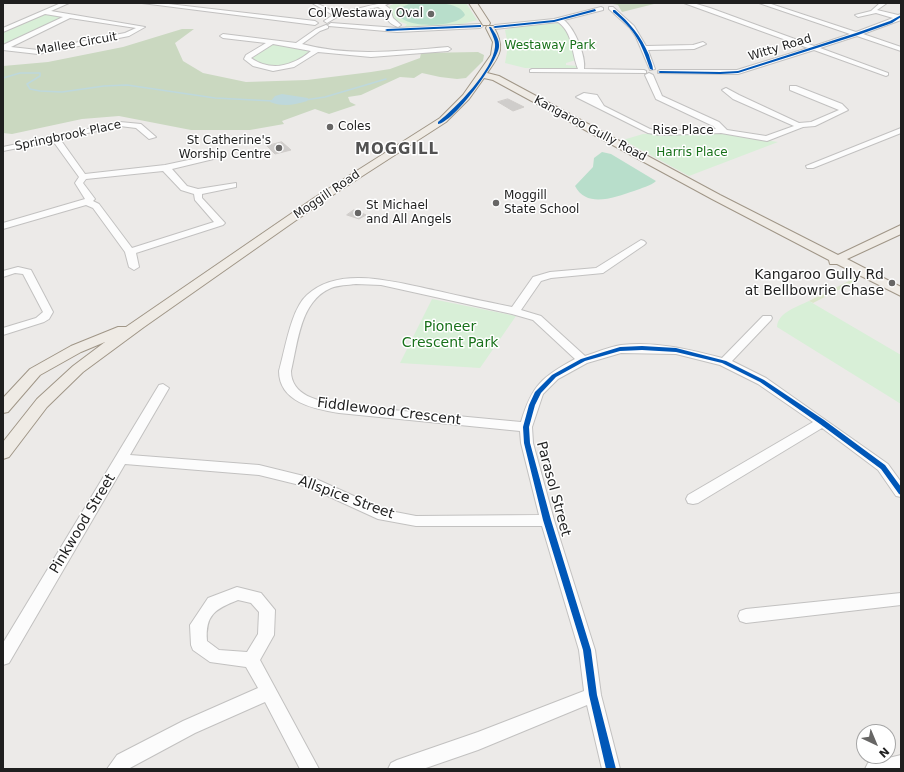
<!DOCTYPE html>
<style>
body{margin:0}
#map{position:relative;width:904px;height:772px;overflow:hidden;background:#eceae8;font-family:"DejaVu Sans",sans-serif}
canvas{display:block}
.frame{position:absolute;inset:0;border:4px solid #1f1f1f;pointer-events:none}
.north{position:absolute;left:856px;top:724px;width:40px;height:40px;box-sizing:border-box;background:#fff;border:1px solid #a5a5a5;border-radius:50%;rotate:136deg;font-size:11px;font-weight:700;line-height:16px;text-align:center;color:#1f1f1f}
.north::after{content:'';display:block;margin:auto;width:14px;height:18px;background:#676665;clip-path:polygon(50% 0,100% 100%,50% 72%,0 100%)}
</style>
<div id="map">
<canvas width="904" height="772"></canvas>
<div class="frame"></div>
<div class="north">N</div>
</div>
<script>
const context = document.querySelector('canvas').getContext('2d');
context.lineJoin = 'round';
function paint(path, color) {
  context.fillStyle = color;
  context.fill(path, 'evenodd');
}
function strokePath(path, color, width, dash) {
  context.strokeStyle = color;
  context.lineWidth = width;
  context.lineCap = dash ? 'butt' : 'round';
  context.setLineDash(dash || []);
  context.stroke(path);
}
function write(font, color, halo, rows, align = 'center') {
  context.font = font + ' "DejaVu Sans",sans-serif';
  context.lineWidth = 3;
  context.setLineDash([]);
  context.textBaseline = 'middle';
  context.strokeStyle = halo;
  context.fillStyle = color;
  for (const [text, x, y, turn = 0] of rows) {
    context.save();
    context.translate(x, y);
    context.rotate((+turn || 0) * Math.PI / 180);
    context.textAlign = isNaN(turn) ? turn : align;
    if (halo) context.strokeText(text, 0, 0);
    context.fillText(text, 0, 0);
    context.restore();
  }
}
const grass = new Path2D(`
 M 855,278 L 858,280 L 813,303 L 809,301 Z`);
const forest = new Path2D(`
 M 608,3 L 658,3 L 622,12 L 618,5 Z
 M 182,29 L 194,29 L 175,43 L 183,61 L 203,73 L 246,82 L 307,80 L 371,72 L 390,69 L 420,58 L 421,53 L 478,52 L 484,55 L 483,61 L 466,78 L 457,79 L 440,77 L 422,73 L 414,78 L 400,77 L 361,95 L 348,97 L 350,102 L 356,105 L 329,114 L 315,109 L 282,121 L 284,124 L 250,130 L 191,130 L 119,116 L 82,119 L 12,134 L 3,133 L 3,66 L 48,62 L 123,47 Z`);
const park = new Path2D(`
 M 396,3 L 466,3 L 477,20 L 459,25 L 404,28 L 407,24 L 394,20 L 389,6 Z
 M 42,13 L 64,17 L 3,47 L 3,30 Z
 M 558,23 L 570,34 L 576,60 L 566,63 L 566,65 L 578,66 L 579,69 L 525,68 L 505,63 L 508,46 L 505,30 L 515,27 Z
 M 276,44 L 311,50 C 305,55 299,60 292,64 C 282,68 259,68 252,58 L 253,56 L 271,45 Z
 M 718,133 L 778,142 L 689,176 L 623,140 L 643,134 Z
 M 432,299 L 516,316 L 480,368 L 400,363 Z
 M 809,301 L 901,355 L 901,404 L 777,327 C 778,312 797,307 809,301 Z`);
const pitch = new Path2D(`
 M 411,3 C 425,3 460,0 465,15 C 456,28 403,29 397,13 L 400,8 Z
 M 602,152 L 611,154 L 656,181 C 651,186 641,188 634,191 C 615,197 587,209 575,186 L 593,167 L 594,158 Z`);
const water = new Path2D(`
 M 282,94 L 308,98 L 307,101 C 296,105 281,107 270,102 L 275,96 Z`);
const stream = new Path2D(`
 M 3,78 L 20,73 L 40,73 L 40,76 L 27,84 L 30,89 L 40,91 L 62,92 L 104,86 L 127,85 L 215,98 L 273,101
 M 305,100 L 325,97 L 386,79`);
const building = new Path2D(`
 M 508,99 L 524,107 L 513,111 L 498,102 Z
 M 282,142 L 291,150 L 275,154 L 267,146 Z
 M 354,210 L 364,214 L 366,215 L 359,219 L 347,215 Z`);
const minor = new Path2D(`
 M 61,3 L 69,3 L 51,11 L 145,27 L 129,36 L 38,54 L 3,50 L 3,45 L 63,17 L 45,14 L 3,32 L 3,28 ZM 70,18 L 136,28 L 125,33 L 38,50 L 11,47 Z
 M 142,3 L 160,3 L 315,21 L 318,23 L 315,25 Z
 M 312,3 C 322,3 329,12 338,12 C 355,11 372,3 390,3 L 385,5 L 390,9 L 393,18 L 401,25 L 398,27 C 389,24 386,19 384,10 L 378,7 L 342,14 L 327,23 L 324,21 L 333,15 Z
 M 684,3 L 693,3 L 710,8 L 814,46 L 850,34 L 759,3 L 768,3 L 856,32 L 893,18 L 876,13 L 858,17 L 855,15 L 871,11 L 880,3 L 887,3 L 877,10 L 898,15 L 901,14 L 901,20 L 863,34 L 901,47 L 901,51 L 857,36 L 820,48 L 888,73 L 888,75 L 886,76 L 814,50 L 738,74 L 658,73 L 658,71 L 660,70 L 737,70 L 808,48 Z
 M 601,7 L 603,8 L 603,10 L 564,20 C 575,29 586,56 584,69 L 644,70 L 646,71 L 646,73 L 530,72 L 530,70 L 532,69 L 578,69 C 571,52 574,34 558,22 L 495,29 L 492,27 L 495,25 L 554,19 Z
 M 609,7 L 613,7 L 634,26 L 646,46 L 693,45 L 703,42 L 706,44 L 694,49 L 648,50 L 655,69 L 650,70 L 636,37 L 630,28 L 609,9 Z
 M 331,23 L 397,28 L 480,24 L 483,26 L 480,28 L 397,32 L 329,26 L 328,25 Z
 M 326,25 L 328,26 L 328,28 L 320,31 L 302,44 C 350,57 399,51 448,47 L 451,49 L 448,51 L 371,57 L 318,52 L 294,67 L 273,71 L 253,66 L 244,59 L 246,55 L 266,43 L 223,38 L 220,36 L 223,34 L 296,43 L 316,29 ZM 273,44 L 311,51 C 293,66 271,72 251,58 Z
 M 649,73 L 653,75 L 662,96 L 719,122 L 727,130 L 766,136 L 794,126 L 733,99 L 722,90 L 726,88 L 739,95 L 799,123 L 811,122 L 839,110 L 790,90 L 790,86 L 796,86 L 842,104 L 848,110 L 815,126 L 803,127 L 767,141 L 721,133 L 660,135 L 648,133 L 576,97 L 584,93 L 597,95 L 604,106 L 650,129 L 660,131 L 716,129 L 713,126 L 656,99 L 645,75 Z
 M 120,122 L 141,124 L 156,137 L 149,139 L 136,128 L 120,126 L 60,139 L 85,174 L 165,165 L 226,152 L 226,156 L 172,169 L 187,186 L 198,189 L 236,183 L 236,187 L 202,194 L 202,198 L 225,223 L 223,225 L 136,253 L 139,267 L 134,270 L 129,267 L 125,252 L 93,208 L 86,205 L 3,229 L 3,223 L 85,199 L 75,183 L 79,177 L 53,141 L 3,151 L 3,147 ZM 163,171 L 181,190 L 194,194 L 195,200 L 214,222 L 132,248 L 99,204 L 93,201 L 95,199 L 83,183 L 86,179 Z
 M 901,128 L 901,133 L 813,168 L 807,168 L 806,166 Z
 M 641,240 L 644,241 L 646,243 L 644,245 L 603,273 L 551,278 L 541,281 L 521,310 L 541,316 L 585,356 C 597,352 609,347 621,345 C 655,341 688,349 722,358 L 763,316 L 771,316 L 772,318 L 771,320 L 732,361 L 766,378 L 888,464 L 901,482 L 901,497 L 896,496 L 878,470 L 822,428 L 698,503 L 693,504 L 688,503 L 686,499 L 688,495 L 813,422 L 758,384 L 720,365 L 676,354 L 621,353 L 587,363 L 558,379 L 543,394 L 532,427 L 533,443 L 554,520 L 595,650 L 601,695 L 620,769 L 602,769 L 587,705 L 478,750 L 423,769 L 388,769 L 391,763 L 397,760 L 478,732 L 584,691 L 579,650 L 542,526 L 416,526 L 378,519 L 308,487 L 259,475 L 125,464 L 9,663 L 3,665 L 3,643 L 159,385 L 163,384 L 169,388 L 130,455 L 259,465 L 316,479 L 385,510 L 416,516 L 539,515 L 521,443 L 520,431 L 339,413 C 314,409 279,402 279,371 C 285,350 291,309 307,295 C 340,264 399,283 438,291 C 463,297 488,302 512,307 L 533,277 L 550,272 L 596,268 ZM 356,284 L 381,285 L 512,314 L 533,320 L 575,359 C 542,377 532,385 521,422 L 339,405 C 319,401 291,396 291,371 C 298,342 300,301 331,288 C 338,285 348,285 356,284 Z
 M 18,267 L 31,270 L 53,312 L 49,319 L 44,322 L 3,335 L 3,328 L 36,318 L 43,312 L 23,274 L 15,273 L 3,277 L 3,271 Z
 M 237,587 L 261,593 L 275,610 L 274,635 L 260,660 L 319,769 L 300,769 L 265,702 L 195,733 L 128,769 L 107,769 L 117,755 L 183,721 L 258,688 L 246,667 L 210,662 L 193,650 L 191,645 L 190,625 L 208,598 ZM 238,600 L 251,603 L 259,612 L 258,634 L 247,652 L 219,650 L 207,641 C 205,615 215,609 238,600 Z
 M 901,593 L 901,605 L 746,623 L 740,621 L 738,616 L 740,611 L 746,609 Z
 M 901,755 L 901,769 L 865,769 L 868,763 Z`);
const major = new Path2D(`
 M 469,3 L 477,3 L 490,23 L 489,25 L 483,25 Z
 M 487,26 L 493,26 C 506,48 500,55 487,73 L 499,76 L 720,195 L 838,255 L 901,225 L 901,234 L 847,259 L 901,287 L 901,296 L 837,264 L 830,264 L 829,260 L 712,199 L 493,80 L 484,78 L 469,99 L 446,122 L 322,202 L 144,327 L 83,372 L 47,407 L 9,457 L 3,459 L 3,442 L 37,399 L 73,366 L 105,342 L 81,352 L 40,375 L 8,412 L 3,413 L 3,398 L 30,369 L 71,346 L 118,327 L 126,327 L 314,198 L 440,118 L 463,95 L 491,55 L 493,42 L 486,28 Z`);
const cycleway = new Path2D(`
 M 595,9 L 596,11 L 554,22 L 495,28 L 493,27 L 495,26 L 554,20 Z
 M 613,10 L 615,10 C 630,23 641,36 649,55 C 650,60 653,65 653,70 L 650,69 C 641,42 635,30 613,12 Z
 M 901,15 L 901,17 L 892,23 L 858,35 L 738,73 L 720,74 L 660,73 L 658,72 L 660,71 L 720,72 L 738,71 L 856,33 L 890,21 Z
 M 480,25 L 481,25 L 481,27 L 387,31 L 385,30 L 387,29 Z
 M 489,27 L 491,27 C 495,33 500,40 499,47 C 497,63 453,123 438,124 L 438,122 C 456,108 493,70 495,47 C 496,40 491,33 489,27 Z
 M 642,346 L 676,348 L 726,361 L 764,380 L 824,420 L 885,465 L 901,487 L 901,495 L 899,494 L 881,469 L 820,424 L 760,382 L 722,363 L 676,352 L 642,350 L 620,351 L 585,361 L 556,377 L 541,393 L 535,405 L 529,427 L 530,443 L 551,520 L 591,650 L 597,695 L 616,769 L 606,769 L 589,695 L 583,650 L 543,520 L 524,443 L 523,427 L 529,405 L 535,392 L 552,375 L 581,359 L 620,347 Z`);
const markers = [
 [431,14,4,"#676665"],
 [330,127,4,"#676665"],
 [279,148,4,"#676665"],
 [496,203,4,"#676665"],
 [358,213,4,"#676665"],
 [892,283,4,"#676665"]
];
const farPoinames = [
 ["Col Westaway Oval",423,14,"right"],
 ["Coles",338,127],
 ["St Catherine's",271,141,"right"],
 ["Worship Centre",271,155,"right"],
 ["Moggill",504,196],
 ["State School",504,210],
 ["St Michael",366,206],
 ["and All Angels",366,220]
];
const farStreetnames = [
 ["Mallee Circuit",77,44,-10],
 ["Witty Road",780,48,-17],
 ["Kangaroo Gully Road",590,129,28],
 ["Rise Place",683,131],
 ["Springbrook Place",68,136,-12],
 ["Moggill Road",327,195,-34]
];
const farParknames = [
 ["Westaway Park",550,46],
 ["Harris Place",692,153]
];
const poiNames = [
 ["Kangaroo Gully Rd",884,275],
 ["at Bellbowrie Chase",884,291]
];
const parkNames = [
 ["Pioneer",450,327],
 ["Crescent Park",450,343]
];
const streetNames = [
 ["Fiddlewood Crescent",389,412,7],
 ["Parasol Street",553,489,75],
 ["Allspice Street",346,498,20],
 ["Pinkwood Street",83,524,-59]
];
const farDistrictnames = [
 ["MOGGILL",397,150]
];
paint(grass, '#dbe6ca');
paint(forest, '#cad8c0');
paint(park, '#d8efd7');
paint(pitch, '#b8decb');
paint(water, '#bed8dc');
strokePath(stream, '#bed8dc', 1.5);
paint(building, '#cfcdcb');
strokePath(building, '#cfccc9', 1);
strokePath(minor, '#c2c1c0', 2);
strokePath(major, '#a09687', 2);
paint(minor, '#fcfcfc');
paint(major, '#efebe5');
paint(cycleway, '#0057b8');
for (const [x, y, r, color] of markers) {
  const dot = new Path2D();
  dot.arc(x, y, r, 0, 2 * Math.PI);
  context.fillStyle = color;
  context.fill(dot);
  strokePath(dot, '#fff', 1.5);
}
write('12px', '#1f1f1f', '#fff', farPoinames, 'left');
write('12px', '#1f1f1f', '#fff', farStreetnames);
write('12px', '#18711a', '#fff', farParknames);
write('14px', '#1f1f1f', '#fff', poiNames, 'right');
write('14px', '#18711a', '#fff', parkNames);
write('14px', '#1f1f1f', '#fff', streetNames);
context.letterSpacing = '1px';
write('bold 15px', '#525252', '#fff', farDistrictnames);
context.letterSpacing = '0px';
</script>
